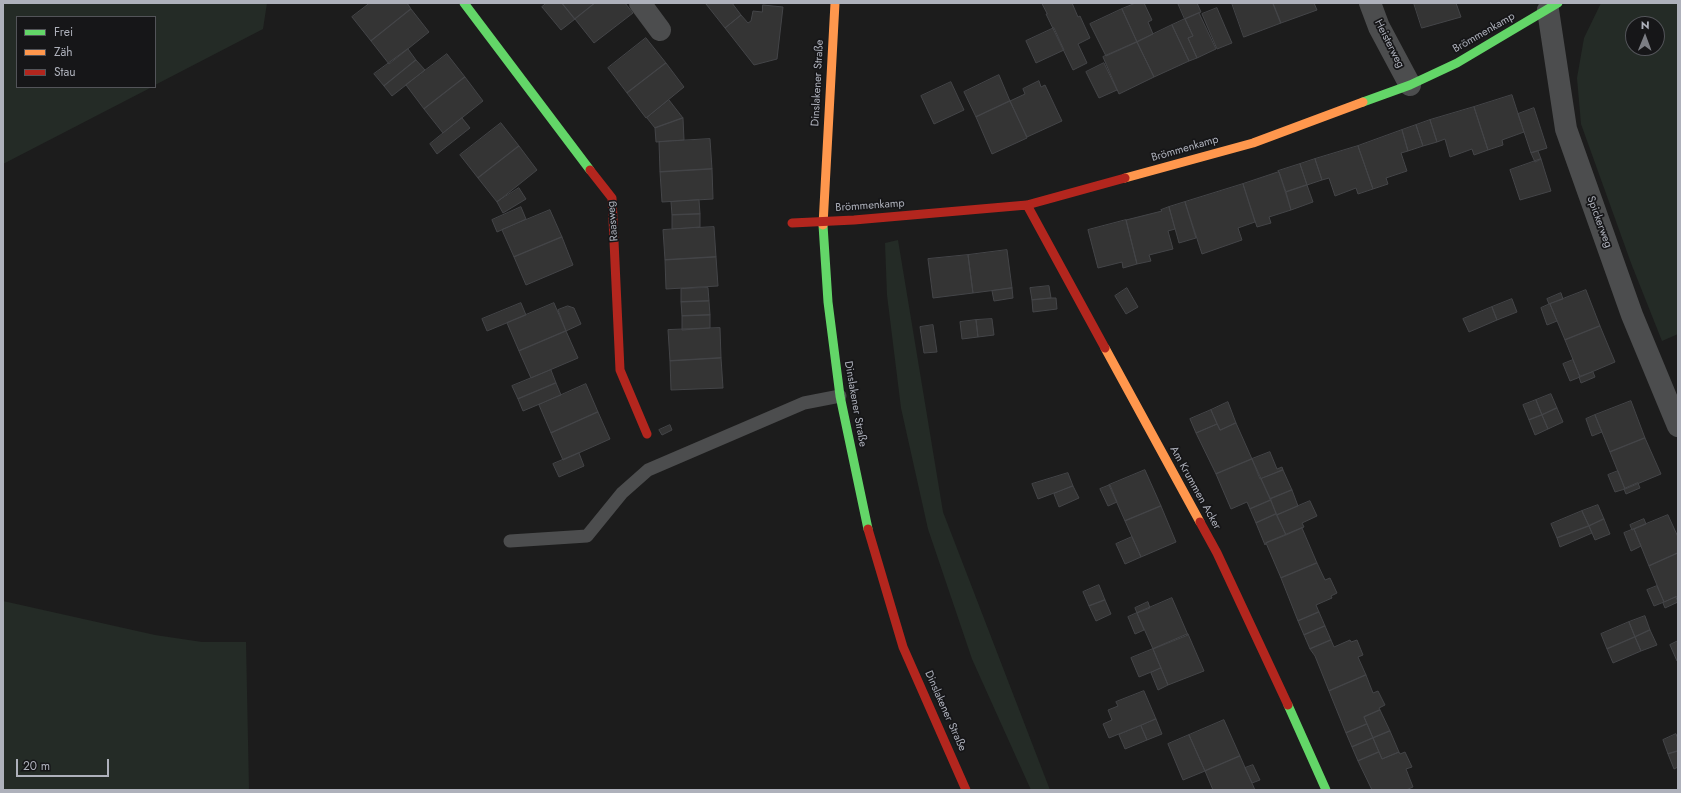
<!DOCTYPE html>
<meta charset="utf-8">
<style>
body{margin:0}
#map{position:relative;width:1681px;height:793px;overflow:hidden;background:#1c1c1c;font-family:Jost,sans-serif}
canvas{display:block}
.frame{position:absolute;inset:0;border:4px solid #aeb1bb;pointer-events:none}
.legend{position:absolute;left:16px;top:16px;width:140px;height:72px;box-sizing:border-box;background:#161618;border:1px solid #535459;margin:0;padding:5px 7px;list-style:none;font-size:12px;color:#aeb1bb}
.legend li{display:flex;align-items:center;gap:8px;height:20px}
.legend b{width:20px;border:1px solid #535459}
.north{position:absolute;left:1625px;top:16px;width:40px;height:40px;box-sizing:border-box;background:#161618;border:1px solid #535459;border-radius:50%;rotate:1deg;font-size:11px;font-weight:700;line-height:16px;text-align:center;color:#aeb1bb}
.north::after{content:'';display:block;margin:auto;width:14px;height:18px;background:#7b7d83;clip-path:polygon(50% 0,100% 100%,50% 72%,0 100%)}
.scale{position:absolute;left:16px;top:759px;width:93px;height:18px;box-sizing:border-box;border:2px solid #aeb1bb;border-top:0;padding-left:5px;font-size:12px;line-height:14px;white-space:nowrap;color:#aeb1bb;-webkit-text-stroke:3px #161618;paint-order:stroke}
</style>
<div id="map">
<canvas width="1681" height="793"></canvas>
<div class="frame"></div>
<ul class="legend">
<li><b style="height:5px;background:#63d668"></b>Frei</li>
<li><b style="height:5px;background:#ff974d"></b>Zäh</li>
<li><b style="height:5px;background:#b3261e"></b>Stau</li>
</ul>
<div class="north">N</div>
<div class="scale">20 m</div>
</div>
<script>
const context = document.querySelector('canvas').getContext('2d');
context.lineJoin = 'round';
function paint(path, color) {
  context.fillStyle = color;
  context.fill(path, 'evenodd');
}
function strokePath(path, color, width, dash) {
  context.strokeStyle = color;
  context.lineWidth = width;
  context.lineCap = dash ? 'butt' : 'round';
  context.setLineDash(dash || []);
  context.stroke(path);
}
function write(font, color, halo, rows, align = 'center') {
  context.font = font + ' Jost,sans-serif';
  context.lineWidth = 3.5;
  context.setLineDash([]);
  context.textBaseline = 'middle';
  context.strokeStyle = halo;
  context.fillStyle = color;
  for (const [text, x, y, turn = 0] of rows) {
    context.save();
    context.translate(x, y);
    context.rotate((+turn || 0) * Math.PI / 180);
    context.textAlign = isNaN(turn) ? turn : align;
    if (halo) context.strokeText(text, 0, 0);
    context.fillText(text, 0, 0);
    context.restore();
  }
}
const green = new Path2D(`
 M 3,3 L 267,3 L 263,29 L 155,85 L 155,17 L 17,17 L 17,87 L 152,87 L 3,164 Z
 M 1601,3 L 1678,3 L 1678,334 L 1662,341 L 1631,263 L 1581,124 L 1577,78 L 1584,38 ZM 1633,24 L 1657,24 L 1657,48 L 1633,48 Z
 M 898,240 L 943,512 L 1050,790 L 1031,790 L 972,659 L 928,529 L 901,408 L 887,295 L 885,243 Z
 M 3,601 L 155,635 L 202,642 L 246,642 L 249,790 L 3,790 Z`);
const building = new Path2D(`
 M 370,3 L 407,3 L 411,9 L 371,41 L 352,17 Z
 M 547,3 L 562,3 L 575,19 L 561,30 L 542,7 Z
 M 562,3 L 595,3 L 575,19 Z
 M 595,3 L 625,3 L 633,13 L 594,43 L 575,19 Z
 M 707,3 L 732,3 L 741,15 L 725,28 L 706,4 Z
 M 1042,3 L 1072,3 L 1078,17 L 1080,16 L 1090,38 L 1078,44 L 1087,63 L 1073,70 L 1046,14 L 1047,14 Z
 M 1136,3 L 1144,3 L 1152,20 L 1148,22 L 1153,34 L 1137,42 L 1122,9 Z
 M 1178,3 L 1197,3 L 1201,12 L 1185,19 Z
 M 1232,3 L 1273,3 L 1281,23 L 1244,37 Z
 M 1273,3 L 1314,3 L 1317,10 L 1281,23 Z
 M 1414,3 L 1456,3 L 1461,17 L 1422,28 Z
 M 763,5 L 783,7 L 777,59 L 754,65 L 725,28 L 741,15 L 748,23 L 751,21 L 753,11 L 762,12 Z
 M 1217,8 L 1232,43 L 1217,49 L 1202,14 Z
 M 411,9 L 429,32 L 389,64 L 371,41 Z
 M 1122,9 L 1137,42 L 1106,56 L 1090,24 Z
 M 1199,13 L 1216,49 L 1197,58 L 1188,38 L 1193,36 L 1185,19 Z
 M 1185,19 L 1193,36 L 1188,38 L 1197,58 L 1189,61 L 1172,25 Z
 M 1172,25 L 1189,61 L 1154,77 L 1137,42 Z
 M 1054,28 L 1064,50 L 1036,63 L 1026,41 Z
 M 646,38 L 666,63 L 627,93 L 608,68 Z
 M 1137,42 L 1154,77 L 1119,94 L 1103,57 Z
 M 408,49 L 416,60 L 384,86 L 374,74 Z
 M 447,54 L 465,77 L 424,109 L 406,85 Z
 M 416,60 L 425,70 L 392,96 L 384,86 Z
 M 666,63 L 684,87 L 646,118 L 627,93 Z
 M 1104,63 L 1117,90 L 1099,98 L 1086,72 Z
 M 999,75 L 1010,101 L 976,117 L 964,92 Z
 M 465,77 L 483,101 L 443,133 L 424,109 Z
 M 1039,81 L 1041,87 L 1045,85 L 1062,121 L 1027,137 L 1010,101 L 1025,94 L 1023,89 Z
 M 951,82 L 964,110 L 934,124 L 921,96 Z
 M 1512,95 L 1524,132 L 1502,140 L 1503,145 L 1488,150 L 1474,107 Z
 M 669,100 L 683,118 L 655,128 L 647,118 Z
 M 1010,101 L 1027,138 L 992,154 L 976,117 Z
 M 1474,107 L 1488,150 L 1474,155 L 1472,149 L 1450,157 L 1445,139 L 1437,142 L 1430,120 Z
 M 1534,108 L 1547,148 L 1531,153 L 1518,114 Z
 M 462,118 L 470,128 L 437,154 L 430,144 Z
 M 683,118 L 684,140 L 656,142 L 655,128 Z
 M 1430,120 L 1437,142 L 1423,146 L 1416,125 Z
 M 501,123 L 519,146 L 478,178 L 460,155 Z
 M 1416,125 L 1423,146 L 1408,151 L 1402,130 Z
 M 1402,130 L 1408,151 L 1401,153 L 1407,171 L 1386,178 L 1388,184 L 1373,189 L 1358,146 Z
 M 710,139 L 712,169 L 660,172 L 659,142 Z
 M 519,146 L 537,170 L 497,202 L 478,178 Z
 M 1358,146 L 1373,189 L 1358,194 L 1356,188 L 1335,196 L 1329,178 L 1322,180 L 1315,159 Z
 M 1538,151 L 1541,159 L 1535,162 L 1531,153 Z
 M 1315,159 L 1322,180 L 1307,185 L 1300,164 Z
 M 1541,159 L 1551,191 L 1520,200 L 1510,170 Z
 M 1300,164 L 1307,185 L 1286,192 L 1279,172 L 1278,171 Z
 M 712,169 L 713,199 L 662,202 L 660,172 Z
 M 1278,172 L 1279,172 L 1291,210 L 1269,217 L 1271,223 L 1257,227 L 1243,184 Z
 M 1243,184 L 1255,222 L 1238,228 L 1242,240 L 1202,254 L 1185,202 Z
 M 1307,185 L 1313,202 L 1291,210 L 1286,192 Z
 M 519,188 L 526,199 L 503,213 L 497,202 Z
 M 699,200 L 700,214 L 672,215 L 671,202 Z
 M 1185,202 L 1196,238 L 1179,243 L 1169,207 Z
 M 521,207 L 526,219 L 497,232 L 492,220 Z
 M 1169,207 L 1175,229 L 1168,231 L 1173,249 L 1149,255 L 1151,261 L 1137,264 L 1126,220 L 1162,211 L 1161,210 Z
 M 550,210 L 562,237 L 514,257 L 502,230 Z
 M 700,214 L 700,227 L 672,229 L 672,215 Z
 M 1126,220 L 1137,264 L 1123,268 L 1122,262 L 1098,268 L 1088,230 Z
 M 714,227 L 716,257 L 665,260 L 663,230 Z
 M 562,237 L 573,265 L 526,285 L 514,257 Z
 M 1007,250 L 1012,288 L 973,293 L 968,255 Z
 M 968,255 L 973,293 L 933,298 L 928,259 Z
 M 716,257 L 718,286 L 666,289 L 665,260 Z
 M 1049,286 L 1051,298 L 1032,300 L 1030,288 Z
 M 708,288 L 709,301 L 681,302 L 681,289 Z
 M 1012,288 L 1013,298 L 994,301 L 992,291 Z
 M 1127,288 L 1138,307 L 1126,314 L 1115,296 Z
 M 1586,290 L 1600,326 L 1565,340 L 1550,304 Z
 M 1561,293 L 1563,299 L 1549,304 L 1547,299 Z
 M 1051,298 L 1056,298 L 1057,309 L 1033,312 L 1032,300 Z
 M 1512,299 L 1517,312 L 1497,320 L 1492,307 Z
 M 709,301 L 710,315 L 682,316 L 681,302 Z
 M 521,303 L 526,315 L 487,331 L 482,319 Z
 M 554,303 L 566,331 L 519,351 L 507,323 Z
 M 1550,304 L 1557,321 L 1547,325 L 1541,308 Z
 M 568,306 L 574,308 L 581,324 L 566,331 L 558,310 Z
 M 1492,307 L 1497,320 L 1469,332 L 1463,319 Z
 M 710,315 L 710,328 L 682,330 L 682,316 Z
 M 992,319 L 994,335 L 978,337 L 976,320 Z
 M 976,320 L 978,337 L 962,339 L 960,322 Z
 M 933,325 L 937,352 L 924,353 L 920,327 Z
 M 1600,326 L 1615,362 L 1580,377 L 1565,340 Z
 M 720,328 L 721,358 L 670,361 L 668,330 Z
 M 566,331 L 578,358 L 531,378 L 519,351 Z
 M 721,358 L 723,388 L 671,390 L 670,361 Z
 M 1573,360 L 1580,377 L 1570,381 L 1563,364 Z
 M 551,370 L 556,383 L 518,399 L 512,386 Z
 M 1593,372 L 1595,377 L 1581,383 L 1579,377 Z
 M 556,383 L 561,395 L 523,411 L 518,399 Z
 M 586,384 L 598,412 L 551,433 L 539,405 Z
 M 1551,394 L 1557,408 L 1542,415 L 1536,400 Z
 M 1536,400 L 1542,415 L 1529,420 L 1523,405 Z
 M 1631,401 L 1645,438 L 1610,452 L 1595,415 Z
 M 1228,402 L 1236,423 L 1220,430 L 1211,410 Z
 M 1557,408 L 1563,422 L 1548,429 L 1542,415 Z
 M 1211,410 L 1217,424 L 1196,433 L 1190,419 Z
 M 598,412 L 610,439 L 563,460 L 551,433 Z
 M 1542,415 L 1548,429 L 1535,435 L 1529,420 Z
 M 1595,415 L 1602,432 L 1592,436 L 1586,419 Z
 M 1236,423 L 1252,459 L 1216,474 L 1196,433 L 1217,424 L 1220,430 Z
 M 670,425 L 672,430 L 662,435 L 659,430 Z
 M 1645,438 L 1661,474 L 1625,489 L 1610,452 Z
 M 1270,452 L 1277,469 L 1282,467 L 1283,470 L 1260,479 L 1252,459 Z
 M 579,453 L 584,466 L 559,477 L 553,464 Z
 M 1252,459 L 1271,500 L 1250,509 L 1247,502 L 1231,509 L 1216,474 Z
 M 1145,470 L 1161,506 L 1125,521 L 1109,485 Z
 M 1283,470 L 1292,490 L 1270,499 L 1261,479 Z
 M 1618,471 L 1625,489 L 1615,492 L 1608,475 Z
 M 1068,473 L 1073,486 L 1038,499 L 1032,484 Z
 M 1638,483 L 1640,488 L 1626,494 L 1624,489 Z
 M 1110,485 L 1117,502 L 1108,506 L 1100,489 Z
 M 1073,486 L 1079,498 L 1059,507 L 1054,494 Z
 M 1292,490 L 1298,506 L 1277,515 L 1270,499 Z
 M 1271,500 L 1276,514 L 1256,523 L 1250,509 Z
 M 1310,501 L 1317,516 L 1302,523 L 1304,527 L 1286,535 L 1277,515 Z
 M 1598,505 L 1604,519 L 1589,526 L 1582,511 Z
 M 1161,506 L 1176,542 L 1141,557 L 1125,521 Z
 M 1582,511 L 1589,526 L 1557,538 L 1551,524 Z
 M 1276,514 L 1286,535 L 1266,543 L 1265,545 L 1256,523 Z
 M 1668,515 L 1678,537 L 1678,553 L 1649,566 L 1634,529 Z
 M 1604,519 L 1610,534 L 1595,540 L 1589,526 Z
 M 1644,519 L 1646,524 L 1632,530 L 1630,525 Z
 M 1589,526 L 1592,533 L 1560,547 L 1557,538 Z
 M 1302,528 L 1317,563 L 1281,578 L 1266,543 Z
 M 1634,529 L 1641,546 L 1631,551 L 1624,533 Z
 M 1132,537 L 1141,557 L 1125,564 L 1116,544 Z
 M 1678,553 L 1678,596 L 1664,602 L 1649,566 Z
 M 1317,563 L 1325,580 L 1330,578 L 1337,593 L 1331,596 L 1332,598 L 1316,605 L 1319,612 L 1298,621 L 1281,578 Z
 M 1099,585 L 1105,600 L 1089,606 L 1083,592 Z
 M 1657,586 L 1664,602 L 1654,606 L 1647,590 Z
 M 1676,597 L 1678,602 L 1665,608 L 1663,603 Z
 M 1172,598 L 1188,635 L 1153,649 L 1137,613 Z
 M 1105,600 L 1111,614 L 1096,621 L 1089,606 Z
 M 1148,602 L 1150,608 L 1137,613 L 1135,608 Z
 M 1319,612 L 1325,626 L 1304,635 L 1298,621 Z
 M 1137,613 L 1144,630 L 1135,634 L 1128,617 Z
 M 1645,616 L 1650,630 L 1635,637 L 1629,622 Z
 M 1629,622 L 1635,637 L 1607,649 L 1601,634 Z
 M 1325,626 L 1331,640 L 1310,649 L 1304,635 Z
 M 1650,630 L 1657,645 L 1641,651 L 1635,637 Z
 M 1188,634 L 1204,671 L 1168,685 L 1153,649 Z
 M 1635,637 L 1641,651 L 1613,663 L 1607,649 Z
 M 1331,640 L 1334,647 L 1350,640 L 1351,642 L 1357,640 L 1363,655 L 1358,657 L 1366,675 L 1329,691 L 1315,656 L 1310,649 Z
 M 1678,641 L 1678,661 L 1677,661 L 1670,645 Z
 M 1153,649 L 1161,668 L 1139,677 L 1131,658 Z
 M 1161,668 L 1168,685 L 1158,690 L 1151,673 Z
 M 1366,675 L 1373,693 L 1378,691 L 1385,705 L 1379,708 L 1380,710 L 1364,717 L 1367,724 L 1346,733 L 1329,691 Z
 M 1144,691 L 1156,719 L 1109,738 L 1103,724 L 1112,720 L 1108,710 L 1118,706 L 1116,702 Z
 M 1380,710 L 1390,731 L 1373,738 L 1364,717 Z
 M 1156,719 L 1162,734 L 1147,740 L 1141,726 Z
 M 1224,720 L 1240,756 L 1205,771 L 1189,735 Z
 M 1367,724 L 1373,738 L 1352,747 L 1346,733 Z
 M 1141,726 L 1147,740 L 1125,749 L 1119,735 Z
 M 1390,731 L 1399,752 L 1382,759 L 1373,738 Z
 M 1676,734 L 1678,739 L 1678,751 L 1668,754 L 1663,740 Z
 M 1189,735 L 1205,771 L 1183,780 L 1168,744 Z
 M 1373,738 L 1379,752 L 1358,761 L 1352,747 Z
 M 1678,751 L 1678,767 L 1674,769 L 1668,754 Z
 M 1379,752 L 1382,759 L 1399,752 L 1400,754 L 1405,752 L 1412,767 L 1406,769 L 1413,787 L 1406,790 L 1372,790 L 1358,761 Z
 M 1240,756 L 1255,790 L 1213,790 L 1205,771 Z
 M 1253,765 L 1260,780 L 1252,783 L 1245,768 Z`);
const lane = new Path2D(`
 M 510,541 L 587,536 L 622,493 L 648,470 L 804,403 L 840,396`);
const street = new Path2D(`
 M 640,3 L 660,30
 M 1370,3 L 1379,27 L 1410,85
 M 1548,10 L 1566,129 L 1632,315 L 1678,426`);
const fast = new Path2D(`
 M 464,3 L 590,170
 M 1363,102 L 1410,85 L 1457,63 L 1558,3
 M 823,225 L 828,302 L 840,396 L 868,529
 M 1288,705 L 1326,790`);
const slow = new Path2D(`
 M 1125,178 L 1253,143 L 1363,102
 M 823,225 L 835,3
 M 1105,348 L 1200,522`);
const jam = new Path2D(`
 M 590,170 L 612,198 L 620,370 L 647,434
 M 1027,205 L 1105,348
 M 792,223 L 854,220 L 1027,205 L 1125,178
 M 1200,522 L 1217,553 L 1288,705
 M 868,529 L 903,647 L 966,790`);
const streetNames = [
 ["Brömmenkamp",1484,33,-30],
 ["Heisterweg",1389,44,63],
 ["Dinslakener Straße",818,83,-87],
 ["Brömmenkamp",1185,149,-16],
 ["Brömmenkamp",870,206,-4],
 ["Raasweg",613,221,-95],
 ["Spickerweg",1599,222,70],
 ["Dinslakener Straße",855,404,80],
 ["Am Krummen Acker",1195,488,61],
 ["Dinslakener Straße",945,711,66]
];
paint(green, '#242b26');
paint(building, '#343434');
strokePath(building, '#444548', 1);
strokePath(lane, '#4c4d4e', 13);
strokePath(street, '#4c4d4e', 22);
strokePath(fast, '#63d668', 9);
strokePath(slow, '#ff974d', 9);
strokePath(jam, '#b3261e', 9);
write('11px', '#aeb1bb', '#161618', streetNames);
</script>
